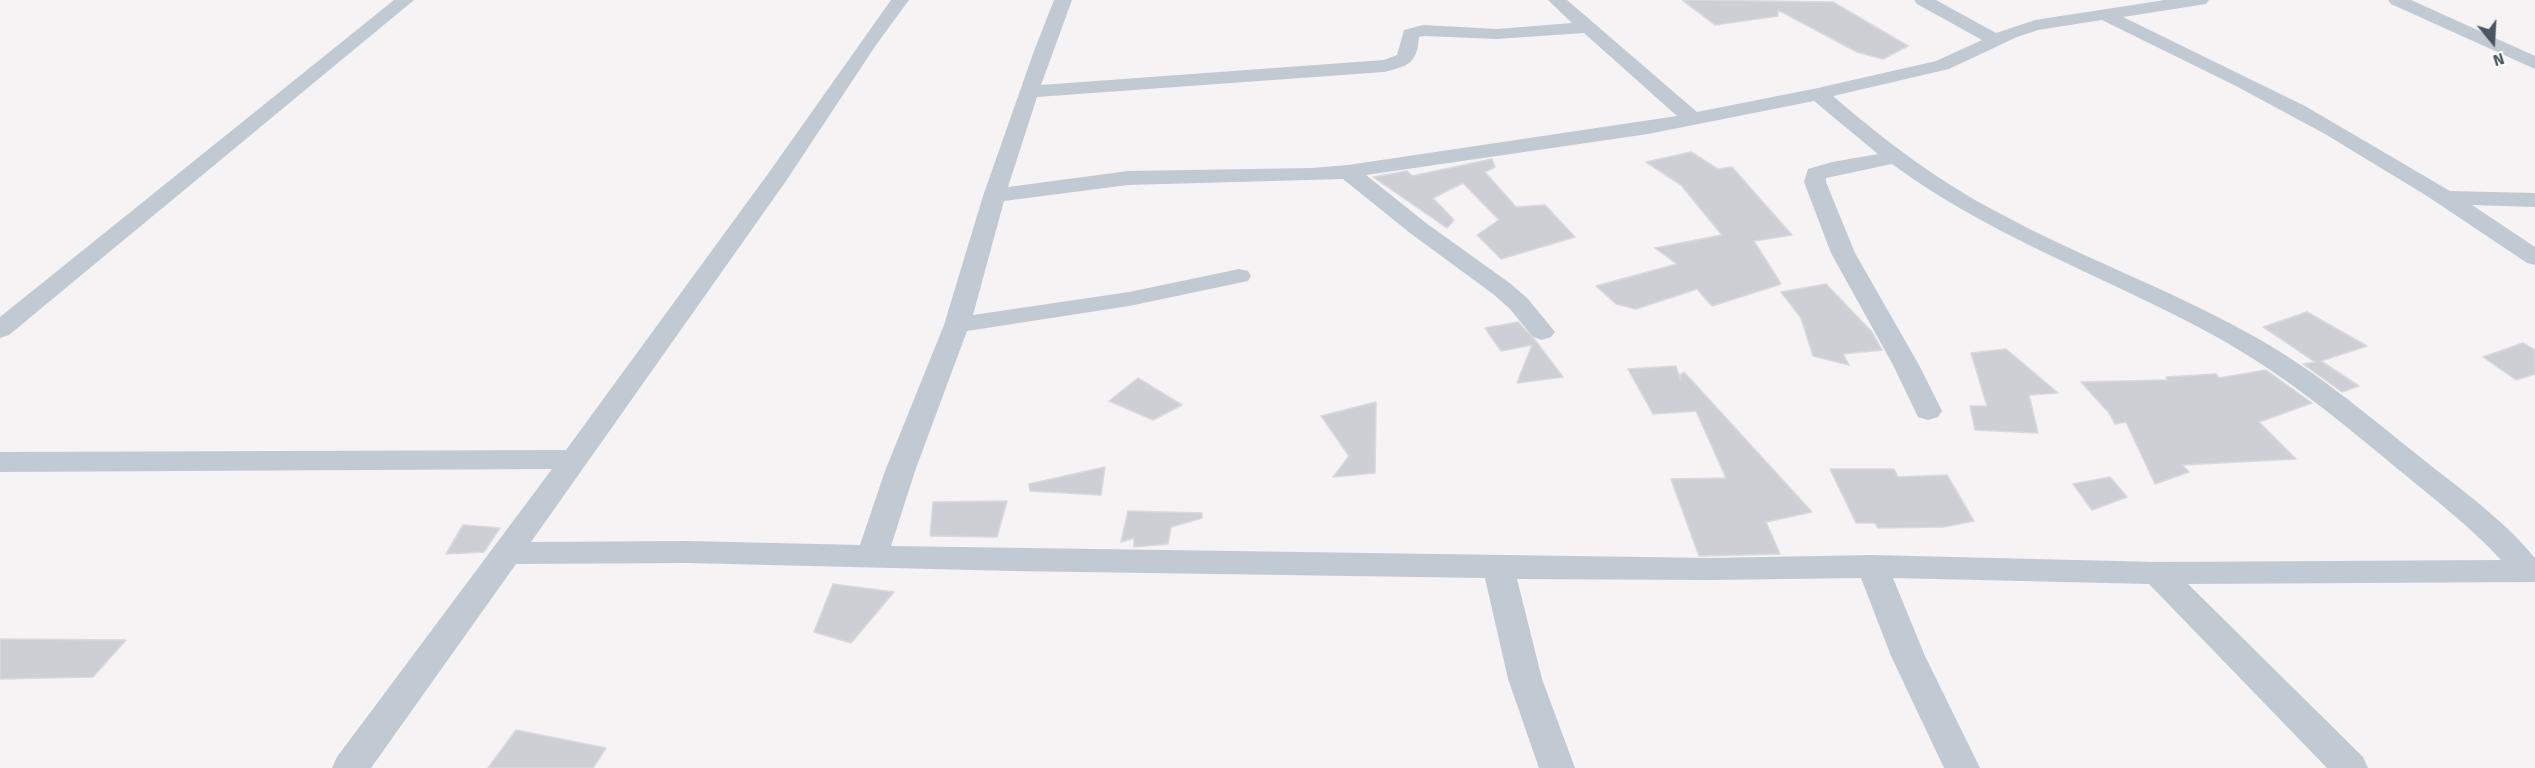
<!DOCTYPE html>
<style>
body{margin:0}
#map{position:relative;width:2535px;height:768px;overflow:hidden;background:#f5f3f3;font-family:"Fira Sans",sans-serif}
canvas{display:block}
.north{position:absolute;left:2463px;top:12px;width:60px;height:60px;-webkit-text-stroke:4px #fff;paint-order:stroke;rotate:162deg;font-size:16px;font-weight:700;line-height:24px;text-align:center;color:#4a5661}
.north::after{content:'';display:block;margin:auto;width:21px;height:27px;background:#4a5661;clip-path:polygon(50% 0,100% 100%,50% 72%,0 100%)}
</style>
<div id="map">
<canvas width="2535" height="768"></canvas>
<div class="north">N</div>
</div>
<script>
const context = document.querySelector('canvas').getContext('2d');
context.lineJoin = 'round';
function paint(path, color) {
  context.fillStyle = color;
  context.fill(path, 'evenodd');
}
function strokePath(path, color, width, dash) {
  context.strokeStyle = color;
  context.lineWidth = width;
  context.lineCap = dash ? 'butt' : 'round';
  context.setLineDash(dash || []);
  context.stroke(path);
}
const building = new Path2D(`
 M 1682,0 L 1833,2 L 1908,46 L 1883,59 L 1857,52 L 1778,10 L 1778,16 L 1715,25 Z
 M 1691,152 L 1718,169 L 1732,167 L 1792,235 L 1754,241 L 1781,284 L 1712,306 L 1697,289 L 1636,309 L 1616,304 L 1596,286 L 1677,264 L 1655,248 L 1722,235 L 1681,185 L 1646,162 Z
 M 1492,159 L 1495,167 L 1485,172 L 1516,207 L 1545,205 L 1575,237 L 1501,259 L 1477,235 L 1499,220 L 1463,183 L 1433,198 L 1454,220 L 1447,228 L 1373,177 L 1407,171 L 1412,176 Z
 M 1826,284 L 1872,332 L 1882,350 L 1843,354 L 1849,365 L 1813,356 L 1801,318 L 1781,292 Z
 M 2307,312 L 2367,346 L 2321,361 L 2359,386 L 2342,392 L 2303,364 L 2315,362 L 2263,327 Z
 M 1518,322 L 1535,340 L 1563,377 L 1517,383 L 1532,345 L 1501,351 L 1485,328 Z
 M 2523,343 L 2535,350 L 2535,374 L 2516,380 L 2483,357 Z
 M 2006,349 L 2058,393 L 2029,395 L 2038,433 L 1975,430 L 1970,406 L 1987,406 L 1971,353 Z
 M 1676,366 L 1681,381 L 1680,375 L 1684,372 L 1812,512 L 1766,522 L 1780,554 L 1699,556 L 1671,479 L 1726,478 L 1696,411 L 1653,414 L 1628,369 Z
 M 2266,370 L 2312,403 L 2259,422 L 2296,459 L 2182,465 L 2189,472 L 2155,484 L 2126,422 L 2115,424 L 2109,413 L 2081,382 L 2167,380 L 2166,377 L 2216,374 L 2219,378 Z
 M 1138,378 L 1182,405 L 1153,420 L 1109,401 Z
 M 1376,402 L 1375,473 L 1333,477 L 1349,456 L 1321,416 Z
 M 1105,467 L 1101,495 L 1030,491 L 1029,484 Z
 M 1830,469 L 1894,469 L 1898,477 L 1947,475 L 1974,521 L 1943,527 L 1878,528 L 1875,523 L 1856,523 Z
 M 2110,477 L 2127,497 L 2092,510 L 2073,484 Z
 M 1007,501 L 997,537 L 930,536 L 933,502 Z
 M 1128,511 L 1202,513 L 1202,518 L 1171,527 L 1168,544 L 1134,547 L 1134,538 L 1121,542 Z
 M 463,525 L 500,528 L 484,552 L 446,554 Z
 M 833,584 L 894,592 L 851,643 L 814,632 Z
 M 0,639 L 126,640 L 93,677 L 0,679 Z
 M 516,730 L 606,748 L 593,768 L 488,768 Z`);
const minor = new Path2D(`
 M 394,0 L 414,0 L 9,335 L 0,338 L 0,317 Z
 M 891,0 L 909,0 L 876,45 L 786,181 L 531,542 L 688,541 L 860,545 L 885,471 L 944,325 L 983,196 L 1034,51 L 1054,0 L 1072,0 L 1041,85 L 1384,60 L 1397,55 L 1404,30 L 1423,25 L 1497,29 L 1572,23 L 1548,0 L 1567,0 L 1697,112 L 1818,88 L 1936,61 L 1982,40 L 1917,4 L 1914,0 L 1936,0 L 1996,33 L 2035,20 L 2165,0 L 2209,0 L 2206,4 L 2200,5 L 2123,17 L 2305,106 L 2450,191 L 2535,193 L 2535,207 L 2472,205 L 2535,247 L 2535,265 L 2527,263 L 2427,196 L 2325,134 L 2236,86 L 2102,20 L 2038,30 L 2017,37 L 1949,69 L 1833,96 C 1884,140 1939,182 1999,213 C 2080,257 2167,288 2248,333 C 2311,367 2364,412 2420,457 C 2460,489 2502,518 2535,558 L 2535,582 L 2188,584 L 2363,757 L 2368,768 L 2327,768 L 2149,584 L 1893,578 L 1925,656 L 1980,768 L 1944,768 L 1891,656 L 1861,578 L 1710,580 L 1517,579 L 1542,679 L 1575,768 L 1539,768 L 1508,679 L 1485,578 L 1013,571 L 688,563 L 516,564 L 371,768 L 332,768 L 337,757 L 552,469 L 0,472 L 0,452 L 566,450 L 770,171 ZM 1584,33 L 1677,116 L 1348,165 L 1311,168 L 1128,171 L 1008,187 L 1037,97 L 1384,72 C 1408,66 1417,64 1419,37 L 1424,36 L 1497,39 ZM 1814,101 L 1878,154 L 1832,162 L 1808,169 L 1804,182 L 1831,253 L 1893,365 L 1918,417 L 1928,420 L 1938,417 L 1942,411 L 1919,365 L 1855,253 L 1826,182 L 1826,178 L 1892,164 C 1987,234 2096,273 2200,328 C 2276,368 2333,415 2399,470 C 2434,499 2470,526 2501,560 L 2157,562 L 1872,555 L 1710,558 L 891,546 L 915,471 L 967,331 L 1129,306 L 1248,281 L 1251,276 L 1248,271 L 1239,269 L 1129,292 L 973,315 L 1004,201 L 1128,185 L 1343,179 L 1410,233 L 1493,294 L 1510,309 L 1533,337 L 1542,340 L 1551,337 L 1555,332 L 1528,299 L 1511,284 L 1426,223 L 1366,175 L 1648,134 Z
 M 2388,0 L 2411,0 L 2535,56 L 2535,69 L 2391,4 Z`);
paint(building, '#cdcfd5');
strokePath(building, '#d7d9de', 1.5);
paint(minor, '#c1cad2');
</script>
